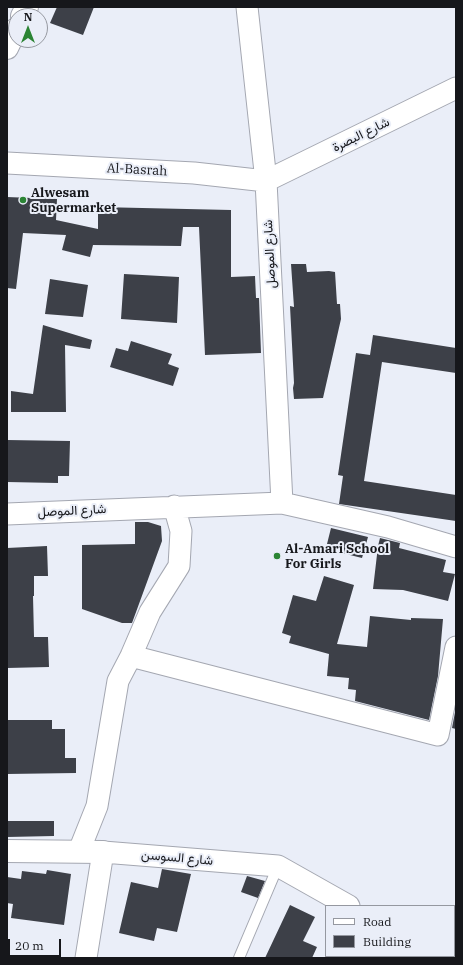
<!DOCTYPE html>
<meta charset="utf-8">
<style>
body{margin:0}
#map{position:relative;width:463px;height:965px;overflow:hidden;background:#eaeef8;font-family:"IBM Plex Serif",serif}
canvas{display:block}
.frame{position:absolute;inset:0;border:8px solid #16171b;pointer-events:none}
.legend{position:absolute;left:325px;top:905px;width:130px;height:52px;box-sizing:border-box;background:#eaeef8;border:1px solid #9598a0;margin:0;padding:5px 7px;list-style:none;font-size:12px;color:#16171b}
.legend li{display:flex;align-items:center;gap:8px;height:20px}
.legend b{width:20px;border:1px solid #9598a0}
.north{position:absolute;left:8px;top:8px;width:40px;height:40px;box-sizing:border-box;background:#eaeef8;border:1px solid #9598a0;border-radius:50%;rotate:0deg;font-size:11px;font-weight:700;line-height:16px;text-align:center;color:#16171b}
.north::after{content:'';display:block;margin:auto;width:14px;height:18px;background:#2b8434;clip-path:polygon(50% 0,100% 100%,50% 72%,0 100%)}
.scale{position:absolute;left:8px;top:939px;width:53px;height:18px;box-sizing:border-box;border:2px solid #16171b;border-top:0;padding-left:5px;font-size:12px;line-height:14px;white-space:nowrap;color:#16171b;-webkit-text-stroke:3px #eaeef8;paint-order:stroke}
</style>
<div id="map">
<canvas width="463" height="965"></canvas>
<div class="frame"></div>
<ul class="legend">
<li><b style="height:5px;background:#fff"></b>Road</li>
<li><b style="height:11px;background:#3d4048"></b>Building</li>
</ul>
<div class="north">N</div>
<div class="scale">20 m</div>
</div>
<script>
const context = document.querySelector('canvas').getContext('2d');
context.lineJoin = 'round';
function paint(path, color) {
  context.fillStyle = color;
  context.fill(path, 'evenodd');
}
function strokePath(path, color, width, dash) {
  context.strokeStyle = color;
  context.lineWidth = width;
  context.lineCap = dash ? 'butt' : 'round';
  context.setLineDash(dash || []);
  context.stroke(path);
}
function write(font, color, halo, rows, align = 'center') {
  context.font = font + ' "IBM Plex Serif",Vazirmatn,serif';
  context.lineWidth = 4;
  context.setLineDash([]);
  context.textBaseline = 'middle';
  context.strokeStyle = halo;
  context.fillStyle = color;
  for (const [text, x, y, turn = 0] of rows) {
    context.save();
    context.translate(x, y);
    context.rotate((+turn || 0) * Math.PI / 180);
    context.textAlign = isNaN(turn) ? turn : align;
    if (halo) context.strokeText(text, 0, 0);
    context.fillText(text, 0, 0);
    context.restore();
  }
}
const building = new Path2D(`
 M 57,7 L 94,7 L 83,35 L 50,23 Z
 M 7,197 L 57,199 L 56,220 L 98,229 L 98,207 L 231,210 L 231,277 L 255,276 L 256,298 L 259,298 L 261,353 L 205,355 L 199,227 L 183,227 L 181,246 L 93,245 L 90,257 L 62,250 L 66,235 L 23,233 L 16,289 L 7,288 Z
 M 291,264 L 306,264 L 307,272 L 329,271 L 335,272 L 337,304 L 340,304 L 341,319 L 323,398 L 294,399 L 293,388 L 294,383 L 290,306 L 294,307 Z
 M 124,274 L 179,277 L 177,323 L 121,319 Z
 M 50,279 L 88,285 L 83,317 L 45,314 Z
 M 43,325 L 92,340 L 90,349 L 65,345 L 66,412 L 11,412 L 11,391 L 33,394 Z
 M 373,335 L 456,348 L 456,373 L 382,362 L 364,481 L 456,495 L 456,521 L 339,504 L 343,476 L 338,475 L 356,353 L 370,355 Z
 M 131,341 L 172,354 L 168,364 L 179,368 L 173,386 L 110,367 L 116,348 L 128,351 Z
 M 7,440 L 70,441 L 69,476 L 58,476 L 58,483 L 7,482 Z
 M 135,522 L 148,522 L 161,526 L 162,541 L 132,623 L 122,623 L 82,609 L 82,545 L 135,544 Z
 M 331,528 L 368,537 L 362,558 L 342,553 L 344,548 L 327,544 Z
 M 380,538 L 400,543 L 399,548 L 446,560 L 443,572 L 455,574 L 448,601 L 403,590 L 373,589 L 378,546 Z
 M 47,546 L 48,576 L 34,576 L 34,596 L 33,596 L 34,637 L 48,637 L 49,667 L 7,668 L 7,548 Z
 M 324,576 L 354,585 L 337,644 L 367,647 L 370,616 L 411,620 L 411,618 L 443,619 L 438,676 L 429,720 L 355,701 L 356,690 L 348,689 L 349,678 L 327,676 L 329,654 L 289,643 L 291,636 L 282,633 L 293,595 L 316,601 Z
 M 456,707 L 456,729 L 452,728 Z
 M 7,720 L 52,720 L 52,729 L 65,729 L 65,758 L 76,758 L 76,773 L 7,774 Z
 M 7,821 L 54,821 L 54,836 L 7,837 Z
 M 162,869 L 191,874 L 177,932 L 157,928 L 154,941 L 119,933 L 131,882 L 158,888 Z
 M 47,870 L 71,874 L 64,925 L 11,918 L 13,904 L 7,903 L 7,877 L 21,879 L 22,871 L 46,874 Z
 M 247,876 L 265,881 L 258,898 L 241,892 Z
 M 290,905 L 315,917 L 303,941 L 317,947 L 312,958 L 265,958 Z`);
const lane = new Path2D(`
 M 239,958 L 278,866`);
const street = new Path2D(`
 M 247,7 L 266,181 L 282,503
 M 7,163 L 194,173 L 266,181
 M 266,181 L 456,88
 M 7,514 L 282,503 L 388,527 L 456,547
 M 131,656 L 438,735 L 456,647
 M 79,851 L 97,806 L 118,681 L 131,656 L 150,612 L 179,566 L 181,531 L 174,506
 M 450,956 L 456,958
 M 86,958 L 103,852 L 278,866 L 349,906`);
const secondary = new Path2D(`
 M 22,16 L 27,7
 M 7,48 L 16,29
 M 7,851 L 103,852`);
const markers = [
 [23,200,4,"#2b8434"],
 [277,556,4,"#2b8434"]
];
const streetNames = [
 ["شارع البصرة",361,135,-26],
 ["Al-Basrah",137,170,3],
 ["شارع الموصل",270,254,-93],
 ["شارع الموصل",72,511,-3],
 ["شارع السوسن",177,858,5]
];
const poiNames = [
 ["Alwesam",31,193],
 ["Supermarket",31,208],
 ["Al-Amari School",285,549],
 ["For Girls",285,564]
];
paint(building, '#3d4048');
strokePath(lane, '#a4a7b1', 12);
strokePath(street, '#a4a7b1', 23);
strokePath(secondary, '#a4a7b1', 24);
strokePath(lane, '#fff', 10);
strokePath(street, '#fff', 21);
strokePath(secondary, '#fff', 22);
for (const [x, y, r, color] of markers) {
  const dot = new Path2D();
  dot.arc(x, y, r, 0, 2 * Math.PI);
  context.fillStyle = color;
  context.fill(dot);
  strokePath(dot, '#eaeef8', 1.5);
}
write('13px', '#16171b', '#eaeef8', streetNames);
write('bold 13px', '#16171b', '#eaeef8', poiNames, 'left');
</script>
